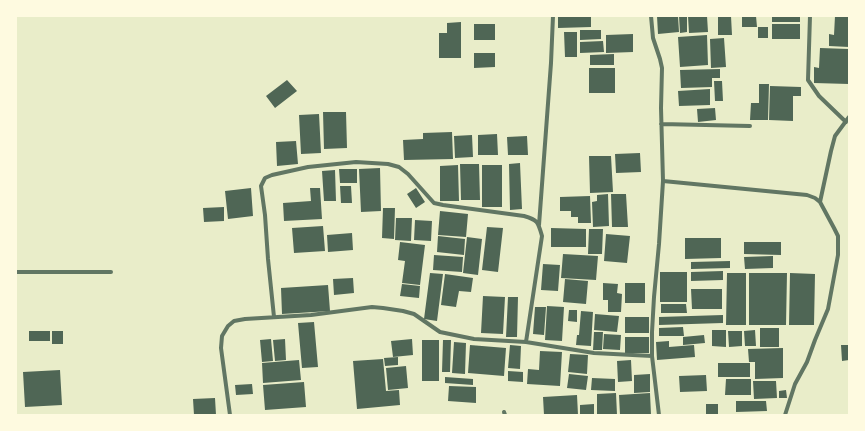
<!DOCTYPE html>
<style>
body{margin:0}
#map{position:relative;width:865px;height:431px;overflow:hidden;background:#e9edc9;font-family:Overpass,sans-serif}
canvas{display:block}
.frame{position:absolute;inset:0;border:17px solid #fefae0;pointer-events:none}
</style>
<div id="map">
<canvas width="865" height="431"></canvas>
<div class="frame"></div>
</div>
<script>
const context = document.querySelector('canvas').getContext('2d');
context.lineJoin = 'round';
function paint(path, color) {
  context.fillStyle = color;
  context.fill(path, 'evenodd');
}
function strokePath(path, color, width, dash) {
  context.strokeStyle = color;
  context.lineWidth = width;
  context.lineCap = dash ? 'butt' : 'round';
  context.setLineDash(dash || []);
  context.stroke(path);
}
const building = new Path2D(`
 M 558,16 L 591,16 L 591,27 L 558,28 Z
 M 657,16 L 678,16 L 679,32 L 658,34 Z
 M 679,16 L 687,16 L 687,32 L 680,33 Z
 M 688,16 L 707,16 L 708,32 L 689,33 Z
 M 718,16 L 731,16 L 732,35 L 718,35 Z
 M 742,16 L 756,16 L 757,27 L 742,27 Z
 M 772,16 L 800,16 L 800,22 L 772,22 Z
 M 835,16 L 849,16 L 849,47 L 829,46 L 829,34 L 834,35 Z
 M 461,22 L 461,58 L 439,58 L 439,33 L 447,33 L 447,23 Z
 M 474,24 L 495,24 L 495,40 L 474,40 Z
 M 772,24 L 800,24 L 800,39 L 772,39 Z
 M 758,27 L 768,27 L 768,38 L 758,38 Z
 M 580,30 L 601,30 L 601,39 L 580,40 Z
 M 564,32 L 577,32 L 577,57 L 565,57 Z
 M 633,34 L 633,52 L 606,53 L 606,35 Z
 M 707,35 L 708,65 L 680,67 L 678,37 Z
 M 724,38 L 726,67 L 711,68 L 710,39 Z
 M 603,41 L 604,52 L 580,53 L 580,42 Z
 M 820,48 L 849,49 L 849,84 L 814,83 L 814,67 L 819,68 Z
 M 474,53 L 495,53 L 495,67 L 474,68 Z
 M 614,54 L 614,65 L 590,65 L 590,55 Z
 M 589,68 L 615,68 L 615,93 L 589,93 Z
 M 720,69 L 720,78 L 712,78 L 712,87 L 681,88 L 680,70 Z
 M 287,80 L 297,91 L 275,108 L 266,96 Z
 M 714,81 L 722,81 L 723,101 L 715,101 Z
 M 759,84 L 769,84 L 768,120 L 750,120 L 751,103 L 759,103 Z
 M 770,86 L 801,87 L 801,96 L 793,96 L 793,121 L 769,120 Z
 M 710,89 L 710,105 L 679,106 L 678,91 Z
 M 715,108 L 716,120 L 698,122 L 697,109 Z
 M 323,112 L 346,112 L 347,148 L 324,149 Z
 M 319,114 L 321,153 L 301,154 L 299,115 Z
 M 452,132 L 453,159 L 404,160 L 403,140 L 423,139 L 423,133 Z
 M 497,134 L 498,155 L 478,155 L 478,135 Z
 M 472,135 L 473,157 L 455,158 L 454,136 Z
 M 527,136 L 528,155 L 508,155 L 507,137 Z
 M 296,141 L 298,164 L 277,166 L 276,142 Z
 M 640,153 L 641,172 L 616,173 L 615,154 Z
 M 589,156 L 611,156 L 613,192 L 590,193 Z
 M 520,163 L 522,209 L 510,210 L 509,164 Z
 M 460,164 L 479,164 L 480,200 L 461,200 Z
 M 458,165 L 459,201 L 440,201 L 440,166 Z
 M 482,165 L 502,165 L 502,207 L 482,207 Z
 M 380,168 L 381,211 L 361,212 L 359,169 Z
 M 339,169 L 357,169 L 357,183 L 340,183 Z
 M 335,170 L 336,201 L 324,201 L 322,171 Z
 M 340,186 L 351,186 L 352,203 L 341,203 Z
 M 251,188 L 253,216 L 228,219 L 225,191 Z
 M 310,188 L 320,188 L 322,219 L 284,221 L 283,203 L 311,201 Z
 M 416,188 L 425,202 L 416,208 L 407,194 Z
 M 608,194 L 609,226 L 593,227 L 592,202 L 597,201 L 597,195 Z
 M 611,194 L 626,194 L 628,227 L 612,227 Z
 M 590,196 L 591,223 L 578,223 L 578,217 L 571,217 L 571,211 L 560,211 L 560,197 Z
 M 224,207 L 224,221 L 204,222 L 203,208 Z
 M 383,208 L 395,208 L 394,239 L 382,238 Z
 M 440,211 L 468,214 L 466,237 L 438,235 Z
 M 396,218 L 412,218 L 411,241 L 395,240 Z
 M 415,220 L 432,221 L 431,241 L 414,240 Z
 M 323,226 L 325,251 L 294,253 L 292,228 Z
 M 487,227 L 503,228 L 498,272 L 482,270 Z
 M 551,228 L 586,229 L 586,247 L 551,247 Z
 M 589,229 L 603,229 L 602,254 L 588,254 Z
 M 352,233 L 353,250 L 328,252 L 327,235 Z
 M 606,234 L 630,236 L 627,263 L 604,261 Z
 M 438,236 L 465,239 L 464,255 L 437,252 Z
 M 467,237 L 482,239 L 478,275 L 463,273 Z
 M 685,238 L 721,238 L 721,258 L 685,259 Z
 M 400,242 L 425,245 L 420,285 L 402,283 L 405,261 L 398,260 Z
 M 744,242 L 781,242 L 781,255 L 744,254 Z
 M 563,254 L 598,256 L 596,280 L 561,278 Z
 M 434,255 L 463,257 L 462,272 L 433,270 Z
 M 773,256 L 773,268 L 745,269 L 744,257 Z
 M 730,261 L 730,268 L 691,269 L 691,262 Z
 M 543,264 L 560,265 L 558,291 L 541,290 Z
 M 723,271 L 723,280 L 691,281 L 691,272 Z
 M 660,272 L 687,272 L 687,302 L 660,302 Z
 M 430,273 L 443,274 L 437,321 L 424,319 Z
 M 727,273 L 746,273 L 746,325 L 726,325 Z
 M 749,273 L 787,273 L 786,325 L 749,325 Z
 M 790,273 L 815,274 L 814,325 L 789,325 Z
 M 445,274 L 473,278 L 471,292 L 459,291 L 456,307 L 441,305 Z
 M 353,278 L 354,293 L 334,295 L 333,279 Z
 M 565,279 L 588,281 L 586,304 L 563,302 Z
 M 603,283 L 618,284 L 617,293 L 622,294 L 621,312 L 608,312 L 608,300 L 603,300 Z
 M 625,283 L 645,283 L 645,303 L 625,303 Z
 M 402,284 L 420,286 L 419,298 L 400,296 Z
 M 328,285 L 330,311 L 282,314 L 281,288 Z
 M 691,289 L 722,289 L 722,309 L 692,309 Z
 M 483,296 L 505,297 L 503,334 L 481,333 Z
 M 508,297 L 518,297 L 517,337 L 506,337 Z
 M 661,304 L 686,304 L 687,313 L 661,313 Z
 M 547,306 L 564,307 L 562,341 L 545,340 Z
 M 535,307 L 546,307 L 544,335 L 533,334 Z
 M 569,310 L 577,310 L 577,322 L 568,321 Z
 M 581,311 L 593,312 L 591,346 L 576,345 L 577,335 L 579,335 Z
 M 595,314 L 619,316 L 617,332 L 594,330 Z
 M 723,315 L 723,323 L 659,325 L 659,317 Z
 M 625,317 L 649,317 L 649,333 L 625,333 Z
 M 314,322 L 318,367 L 302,368 L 298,323 Z
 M 683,327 L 684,336 L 659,336 L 659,328 Z
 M 760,328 L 779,328 L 779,347 L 760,347 Z
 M 712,330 L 726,330 L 726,347 L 712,346 Z
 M 755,330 L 756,346 L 745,346 L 744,331 Z
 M 29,331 L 50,331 L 50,341 L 29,341 Z
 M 52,331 L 63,331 L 63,344 L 52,344 Z
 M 728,331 L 742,331 L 742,346 L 729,347 Z
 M 594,332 L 603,332 L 602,350 L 593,350 Z
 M 604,334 L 621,335 L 620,350 L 603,349 Z
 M 704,335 L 705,343 L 683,345 L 683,337 Z
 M 625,337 L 649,337 L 649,353 L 625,353 Z
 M 271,339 L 273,361 L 262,362 L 260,340 Z
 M 285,339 L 286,360 L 275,361 L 273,340 Z
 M 412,339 L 413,355 L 393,357 L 391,341 Z
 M 422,340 L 439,340 L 439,381 L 422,381 Z
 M 443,340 L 451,340 L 450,372 L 442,372 Z
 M 669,341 L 669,347 L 694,345 L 695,357 L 657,360 L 656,342 Z
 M 454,342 L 466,343 L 465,374 L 452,373 Z
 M 470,345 L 506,348 L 504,376 L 468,373 Z
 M 510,345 L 521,346 L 520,369 L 508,368 Z
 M 841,345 L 849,345 L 849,360 L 842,361 Z
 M 783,348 L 783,378 L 755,379 L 755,362 L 749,362 L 748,349 Z
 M 540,351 L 562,352 L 560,386 L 527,384 L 528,369 L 539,370 Z
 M 570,354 L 588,355 L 587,374 L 568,372 Z
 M 398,357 L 398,365 L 385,366 L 384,358 Z
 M 383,359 L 386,391 L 399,390 L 400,405 L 357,409 L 353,361 Z
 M 299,360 L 301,380 L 263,383 L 262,363 Z
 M 631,360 L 632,381 L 618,382 L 617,361 Z
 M 718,363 L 750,363 L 750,377 L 718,377 Z
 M 406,366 L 408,388 L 388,390 L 386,368 Z
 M 60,370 L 62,405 L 25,407 L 23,372 Z
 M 508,371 L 523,372 L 523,382 L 508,381 Z
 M 569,374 L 588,376 L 586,390 L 567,388 Z
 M 650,374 L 650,392 L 634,393 L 634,375 Z
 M 706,375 L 707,391 L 680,392 L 679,376 Z
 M 445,377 L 473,379 L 473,385 L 445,383 Z
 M 592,378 L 615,379 L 615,391 L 591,390 Z
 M 726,379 L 751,379 L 751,395 L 725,395 Z
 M 753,381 L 776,381 L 777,398 L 754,399 Z
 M 304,382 L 306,407 L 265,410 L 263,385 Z
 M 252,384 L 253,394 L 236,395 L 235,385 Z
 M 449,386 L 476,387 L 476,403 L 448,401 Z
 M 786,390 L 787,398 L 779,398 L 779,391 Z
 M 616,393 L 617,415 L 597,415 L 597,394 Z
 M 650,393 L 651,415 L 620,415 L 619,395 Z
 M 577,395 L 578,415 L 544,415 L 543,397 Z
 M 215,398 L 216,415 L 194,415 L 193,399 Z
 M 736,401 L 766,401 L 767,411 L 736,412 Z
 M 594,404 L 594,415 L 580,415 L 580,405 Z
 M 706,404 L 718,404 L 718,415 L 706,415 Z`);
const minor = new Path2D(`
 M 651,16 L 653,38 L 660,59 L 662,68 L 661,108 L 663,181 L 659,244 L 654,297 L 652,332 L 652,356 L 659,415
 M 810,16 L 808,80 L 819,96 L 846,122
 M 661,124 L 750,126
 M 663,181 L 807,195 L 815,198 L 820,202 L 834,228 L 838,236 L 838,255 L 828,309 L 815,340 L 807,362 L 795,384 L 785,415
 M 820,202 L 831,151 L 835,136 L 849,117
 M 539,225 L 551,63 L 553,16
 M 16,272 L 111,272
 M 274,317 L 268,259 L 265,215 L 261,186 L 265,178 L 272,175 L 308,167 L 356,162 L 388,164 L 399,167 L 408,174 L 434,203 L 443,205 L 524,216 C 538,220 538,222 542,236 L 526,342
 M 504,412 L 505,415
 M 230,415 L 221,348 L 222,336 L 228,326 L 234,321 L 245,319 L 311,315 L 372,307 L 383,308 L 403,311 L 414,314 L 440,332 L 474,339 L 526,342 L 594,353 L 652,356`);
paint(building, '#4f6655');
strokePath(minor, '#617663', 4);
</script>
